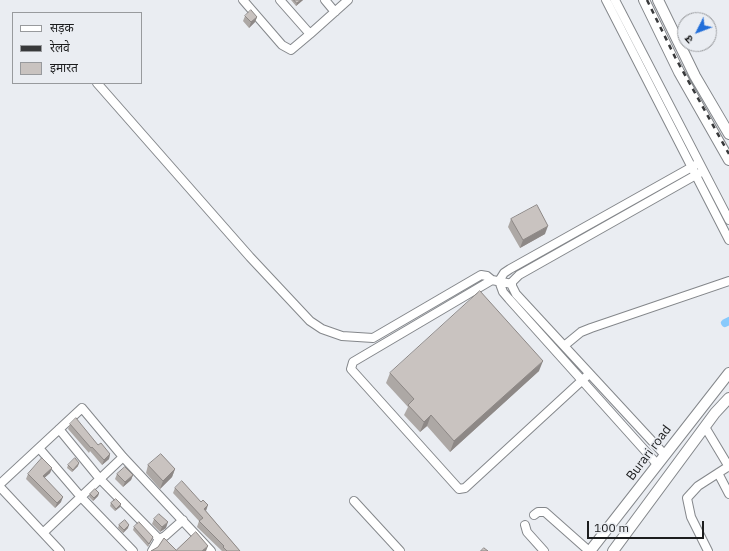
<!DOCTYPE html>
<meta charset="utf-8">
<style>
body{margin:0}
#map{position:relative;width:729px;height:551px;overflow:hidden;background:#eaedf2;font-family:"IBM Plex Sans","Noto Sans Devanagari",sans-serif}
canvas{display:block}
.legend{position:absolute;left:12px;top:12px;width:130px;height:72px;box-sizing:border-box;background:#eaedf2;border:1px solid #989a9d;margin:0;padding:5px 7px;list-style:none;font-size:12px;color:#1c1d1e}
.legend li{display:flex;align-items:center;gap:8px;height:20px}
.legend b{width:20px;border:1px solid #989a9d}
.north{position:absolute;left:677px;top:12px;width:40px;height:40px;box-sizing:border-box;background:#eaedf2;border:1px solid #989a9d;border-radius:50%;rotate:228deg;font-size:11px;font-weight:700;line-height:16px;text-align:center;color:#1c1d1e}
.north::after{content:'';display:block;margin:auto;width:14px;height:18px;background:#216ed9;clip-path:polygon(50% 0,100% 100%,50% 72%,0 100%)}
.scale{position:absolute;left:587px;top:521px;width:117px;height:18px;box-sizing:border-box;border:2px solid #1c1d1e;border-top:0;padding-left:5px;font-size:12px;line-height:14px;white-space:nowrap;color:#1c1d1e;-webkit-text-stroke:3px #eaedf2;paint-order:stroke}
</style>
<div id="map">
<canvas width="729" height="551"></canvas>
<ul class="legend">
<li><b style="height:5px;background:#fff"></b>सड़क</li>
<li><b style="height:5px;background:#38393b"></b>रेलवे</li>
<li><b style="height:11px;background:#c9c3c0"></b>इमारत</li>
</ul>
<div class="north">उ</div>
<div class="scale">100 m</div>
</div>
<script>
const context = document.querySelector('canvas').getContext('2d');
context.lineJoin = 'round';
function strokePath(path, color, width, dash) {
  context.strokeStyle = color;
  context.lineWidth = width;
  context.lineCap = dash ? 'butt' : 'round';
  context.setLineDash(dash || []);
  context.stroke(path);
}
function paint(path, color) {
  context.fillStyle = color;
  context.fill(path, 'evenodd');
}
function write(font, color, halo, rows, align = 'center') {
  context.font = font + ' "IBM Plex Sans",sans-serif';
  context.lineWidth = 3;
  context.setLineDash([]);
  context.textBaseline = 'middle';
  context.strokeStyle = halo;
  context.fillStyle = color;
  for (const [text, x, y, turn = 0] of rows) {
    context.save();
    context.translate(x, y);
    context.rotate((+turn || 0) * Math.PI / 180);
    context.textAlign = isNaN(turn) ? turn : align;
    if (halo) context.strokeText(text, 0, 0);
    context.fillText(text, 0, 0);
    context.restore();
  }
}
const canal = new Path2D(`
 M 725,323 L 729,321`);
const minor = new Path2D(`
 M 243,0 L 282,45 L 291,50 L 310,34 L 280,0
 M 325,0 L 335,12
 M 606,0 L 729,240
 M 615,0 L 729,220
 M 310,34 L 348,0
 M 97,83 L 250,257 L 310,321 L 322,329 L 342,336 L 373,338 L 481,275 L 487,276 L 492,280
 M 512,284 L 492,280 L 353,362 L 351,369 L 459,489 L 465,488 L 589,374
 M 564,346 L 581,332 L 591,328 L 729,281
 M 705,427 L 729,467
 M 59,429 L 100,479 L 159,539
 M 39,448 L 81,497 L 133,551
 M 664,454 L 516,294 L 512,286 L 512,282 L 519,275 L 703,171
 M 657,464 L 509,299 L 503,292 L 499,281 L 504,273 L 510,269 L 699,163
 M 718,473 L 729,494
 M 0,484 L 82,408 L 123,457 L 211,551
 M 0,487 L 60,551
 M 354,501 L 400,551
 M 534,515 L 538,512 L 545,512 L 589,551
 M 525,525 L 527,532 L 544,551
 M 44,532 L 123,457
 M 152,551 L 159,539 L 165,536 L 183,520
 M 708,551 L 691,517 L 687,498 L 698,486 L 729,466`);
const major = new Path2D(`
 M 644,0 L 679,72 L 729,160
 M 658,0 L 695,76 L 729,134
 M 590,551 L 729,373
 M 613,551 L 715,413 L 729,398`);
const rail = new Path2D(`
 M 647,0 L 675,57 L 729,154`);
const wall = new Path2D(`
 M 291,0 L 303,0 L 296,6 Z
 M 245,16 L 257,17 L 255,22 L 249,28 L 243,21 Z
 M 511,219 L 545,234 L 520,248 L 508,227 Z
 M 539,371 L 450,452 L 427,426 L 420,432 L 404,415 L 408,407 L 386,383 L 390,373 Z
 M 70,424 L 110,454 L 109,459 L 102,465 L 90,451 L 89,453 L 68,429 Z
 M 68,465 L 78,466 L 72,472 L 67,468 Z
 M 148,465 L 175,469 L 172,477 L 160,489 L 146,473 Z
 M 52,468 L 50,473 L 44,478 L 61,502 L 55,508 L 26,479 L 28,474 Z
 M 117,474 L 133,475 L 131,480 L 123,487 L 115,479 Z
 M 175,488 L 206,511 L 240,551 L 222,551 L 197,527 L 199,521 L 173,493 Z
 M 99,493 L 98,496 L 93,501 L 89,497 L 90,494 Z
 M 111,503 L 121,504 L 120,507 L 115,511 L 110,506 Z
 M 154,519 L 166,528 L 160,532 L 152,524 Z
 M 119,525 L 128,528 L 123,533 L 118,528 Z
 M 134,527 L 152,540 L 148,547 L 133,530 Z`);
const shadedWall = new Path2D(`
 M 301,0 L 303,0 L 296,6 L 297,3 Z
 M 257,17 L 255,22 L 249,28 L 251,22 Z
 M 548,226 L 545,234 L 520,248 L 523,240 Z
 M 543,361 L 539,371 L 450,452 L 454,441 Z
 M 431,415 L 427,426 L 420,432 L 424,422 Z
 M 110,454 L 109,459 L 102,465 L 104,460 Z
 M 79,463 L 78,466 L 72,472 L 73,470 Z
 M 52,468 L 50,473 L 41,481 L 43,476 Z
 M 175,469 L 172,477 L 160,489 L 163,481 Z
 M 133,475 L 131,480 L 123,487 L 125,482 Z
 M 99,493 L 98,496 L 93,501 L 94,498 Z
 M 63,497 L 61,502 L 55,508 L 57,503 Z
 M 121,504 L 120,507 L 115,511 L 116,509 Z
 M 208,505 L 206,511 L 204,509 Z
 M 168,522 L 166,528 L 160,532 L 162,527 Z
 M 129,525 L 128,528 L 123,533 L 124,530 Z
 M 208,546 L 206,551 L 202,551 Z`);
const building = new Path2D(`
 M 294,0 L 301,0 L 297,3 Z
 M 251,10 L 257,17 L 251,22 L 245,16 Z
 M 537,205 L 548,226 L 523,240 L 511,219 Z
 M 480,291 L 543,361 L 454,441 L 431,415 L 424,422 L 408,405 L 414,399 L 390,373 Z
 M 76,418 L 98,445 L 101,443 L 110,454 L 104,460 L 92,447 L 91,448 L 70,424 Z
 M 161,454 L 175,469 L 163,481 L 148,465 Z
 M 42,458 L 52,468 L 43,476 L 63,497 L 57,503 L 28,474 Z
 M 75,458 L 79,463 L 73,470 L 68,465 Z
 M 125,467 L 133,475 L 125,482 L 117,474 Z
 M 182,481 L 201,502 L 203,500 L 208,505 L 204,509 L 240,551 L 227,551 L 223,547 L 224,546 L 199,521 L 203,518 L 175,488 Z
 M 95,489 L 99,493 L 94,498 L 90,494 Z
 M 116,499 L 121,504 L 116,509 L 111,503 Z
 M 159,514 L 168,522 L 162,527 L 154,519 Z
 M 125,520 L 129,525 L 124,530 L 119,525 Z
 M 139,522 L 153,537 L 149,544 L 134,527 Z
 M 196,532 L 208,546 L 202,551 L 151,551 L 158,547 L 164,538 L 176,550 Z
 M 484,548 L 488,551 L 481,551 Z`);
const streetNames = [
 ["Burari road",649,453,-53]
];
strokePath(canal, '#88cafc', 8);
strokePath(minor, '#84878b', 10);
strokePath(major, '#84878b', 12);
strokePath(minor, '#fff', 8);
strokePath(major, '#fff', 10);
strokePath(rail, '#38393b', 2.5, [5, 5]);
paint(wall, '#ada8a5');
paint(shadedWall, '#8d8886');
paint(building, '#c9c3c0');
strokePath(building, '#8d8886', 1);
write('13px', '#1c1d1e', '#eaedf2', streetNames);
</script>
